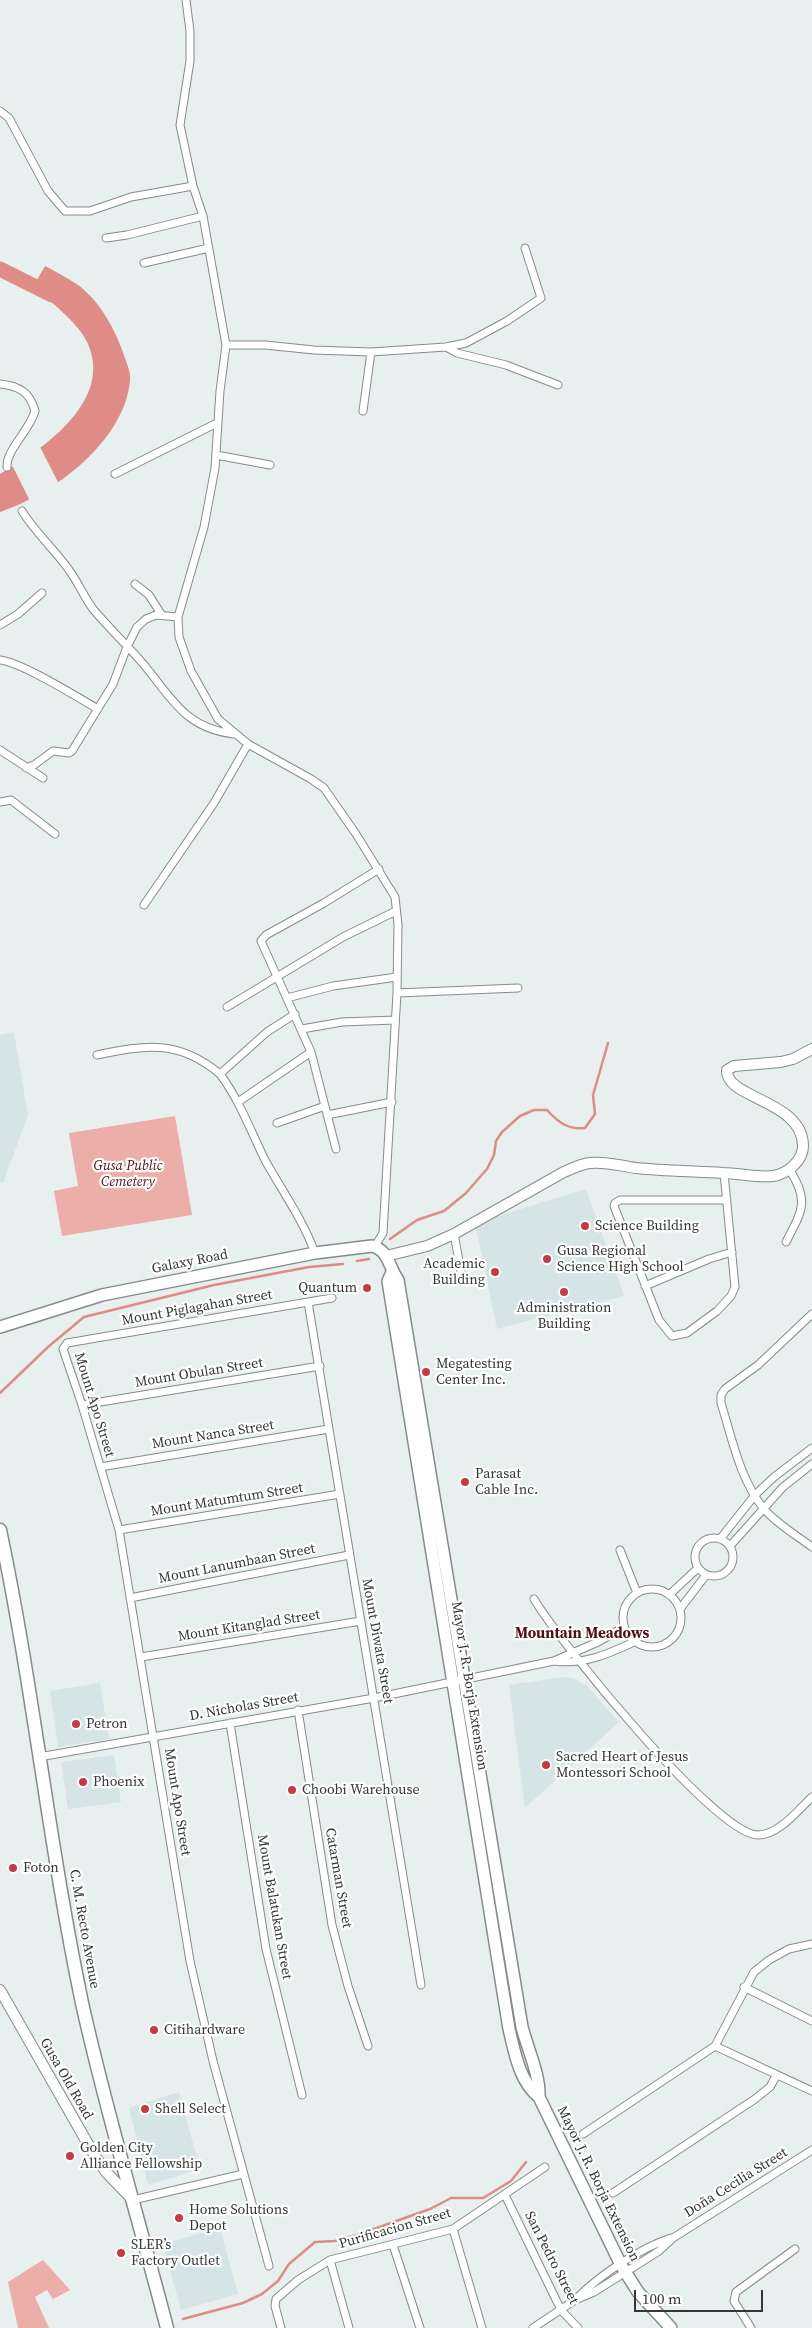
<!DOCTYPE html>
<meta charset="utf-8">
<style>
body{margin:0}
#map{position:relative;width:812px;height:2328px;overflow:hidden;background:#e8efef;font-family:"Source Serif 4",serif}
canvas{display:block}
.scale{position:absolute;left:634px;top:2290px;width:129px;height:22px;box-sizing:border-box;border:2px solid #353737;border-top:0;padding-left:6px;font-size:15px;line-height:18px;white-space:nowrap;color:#353737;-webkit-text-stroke:4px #fff;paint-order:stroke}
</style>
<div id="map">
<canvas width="812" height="2328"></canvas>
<div class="scale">100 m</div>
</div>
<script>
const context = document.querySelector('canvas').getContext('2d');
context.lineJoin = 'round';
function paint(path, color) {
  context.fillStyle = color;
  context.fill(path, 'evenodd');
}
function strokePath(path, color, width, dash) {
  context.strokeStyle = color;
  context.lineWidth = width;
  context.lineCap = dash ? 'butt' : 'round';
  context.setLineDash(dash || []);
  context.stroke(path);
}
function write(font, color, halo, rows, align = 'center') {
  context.font = font + ' "Source Serif 4",serif';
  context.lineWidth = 4.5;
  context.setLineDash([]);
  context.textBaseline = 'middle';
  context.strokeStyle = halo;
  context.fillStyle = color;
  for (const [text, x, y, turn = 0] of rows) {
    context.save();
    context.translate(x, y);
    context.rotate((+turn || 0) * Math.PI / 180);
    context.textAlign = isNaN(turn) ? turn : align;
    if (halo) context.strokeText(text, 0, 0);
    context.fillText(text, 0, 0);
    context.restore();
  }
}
const built = new Path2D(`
 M 14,1032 L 28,1115 L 3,1183 L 0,1182 L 0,1035 Z
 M 586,1189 L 624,1296 L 497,1329 L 475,1223 Z
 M 563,1677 L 575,1679 L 587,1686 L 619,1722 L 525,1808 L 509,1685 Z
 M 100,1683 L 109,1739 L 58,1747 L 50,1691 Z
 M 114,1755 L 121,1802 L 68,1809 L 61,1762 Z
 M 179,2092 L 200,2169 L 148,2185 L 129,2108 Z
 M 220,2228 L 238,2294 L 181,2310 L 163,2244 Z`);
const green = new Path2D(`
 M 175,1116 L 192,1215 L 62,1236 L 54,1191 L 78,1186 L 69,1133 Z
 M 43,2260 L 70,2290 L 53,2299 L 47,2290 L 35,2297 L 49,2328 L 18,2328 L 8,2282 Z`);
const water = new Path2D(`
 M 45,266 C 56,272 68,278 78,285 C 101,302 116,331 125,358 C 127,364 131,373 130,380 C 125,441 54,494 0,512 L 0,474 C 42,450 113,402 88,344 C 78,322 51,302 33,287 Z`);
const pier = new Path2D(`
 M 39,445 L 59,484 L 30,501 L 12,465 Z`);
const stream = new Path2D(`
 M 390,1239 L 417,1220 L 444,1211 L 466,1193 L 487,1169 L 494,1155 L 496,1141 L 502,1132 L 520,1116 L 534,1110 L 547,1110 C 558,1122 568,1130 585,1128 L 595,1114 L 593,1095 L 608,1043
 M 357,1261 L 369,1259
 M 0,1393 L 48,1347 L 84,1317 L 214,1285 L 309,1267 L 343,1264
 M 183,2319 L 243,2303 L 262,2294 L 278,2281 L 289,2264 L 315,2242 L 335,2241 L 357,2235 L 430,2209 L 451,2198 L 483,2198 L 511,2181 L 526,2162`);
const river = new Path2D(`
 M 0,269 L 52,295`);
const street = new Path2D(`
 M 186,0 L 190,31 L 190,61 L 180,125 L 193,186 L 203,216 L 226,345 L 220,391 L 215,468 L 204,527 L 178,617 L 179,637 L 191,671 L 218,719 L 248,744 L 311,779 L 324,788 L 356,834 L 395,897 L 398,925 L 397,993 L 383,1233 L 375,1246
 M 0,111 L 9,118 L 48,191 L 65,211 L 90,211 L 131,197 L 193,186
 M 106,238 L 127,235 L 203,216
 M 144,263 L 209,248
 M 226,345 L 265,345 L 314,350 L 371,352 L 446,347 L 466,343 L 507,321 L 541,298 L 525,248
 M 446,347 L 457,353 L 506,365 L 558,385
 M 0,384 C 19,386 30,392 35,411 C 30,430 6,450 7,467
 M 363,411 L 371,352
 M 216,455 L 270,465
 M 115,474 L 217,423
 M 22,511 C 35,532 55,550 69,570 C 78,582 84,597 93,609 C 108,627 124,642 139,659 C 170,694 182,728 234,734
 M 135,584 L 149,595 L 161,614
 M 0,625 L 18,614 L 42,593
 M 0,660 C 21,662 77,697 98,709
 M 0,750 L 43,778
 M 26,768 L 34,765 L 53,751 L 69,753 L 72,751 L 113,684 L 127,647 L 137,627 L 146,619 L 156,615 L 178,617
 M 0,802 L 11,800 L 55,834
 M 144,905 L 214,803 L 248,744
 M 397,993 L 518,988
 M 287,998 L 333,986 L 397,977
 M 227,1007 L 343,937 L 396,911
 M 295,1014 L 267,1032 L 220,1074 C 240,1101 251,1132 266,1162 C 283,1192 303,1220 315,1253
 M 302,1029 L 342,1022 L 395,1020
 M 97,1055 C 146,1045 178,1039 220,1074
 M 238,1102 L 311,1052
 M 327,1115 L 392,1102
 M 277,1123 L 325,1106
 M 336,1149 L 311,1052 L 261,941 L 266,935 L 324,903 L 379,869
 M 724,1173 L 735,1287 L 731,1296 L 717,1311 L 687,1333 L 672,1336 L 659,1320 L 614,1206 L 615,1203 L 620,1200 L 727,1200
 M 454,1234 L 462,1277
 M 786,1242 C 802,1211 810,1201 789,1169
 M 645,1286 L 709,1259 L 732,1252
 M 308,1302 L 421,1985
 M 812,1314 L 758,1365 L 725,1389 L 721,1395 L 721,1403 C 732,1438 740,1480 764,1509 C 777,1524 796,1535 812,1547
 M 82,1405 L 320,1366
 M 100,1467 L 329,1429
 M 119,1530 L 340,1494
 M695 1557a19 19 0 1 1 38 0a19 19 0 1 1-38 0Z
 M 720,1539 L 755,1495 L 774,1477 L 812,1448
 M 730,1546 L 783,1487 L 812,1464
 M 620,1550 L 637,1593
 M623 1618a29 29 0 1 1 58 0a29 29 0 1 1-58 0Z
 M 669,1595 L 698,1568
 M 130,1598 L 349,1555
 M 534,1599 C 558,1640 716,1835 758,1835 C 779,1835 798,1810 812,1797
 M 680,1609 L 706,1575
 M 141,1657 L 361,1621
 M 554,1661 C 584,1665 608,1654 634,1642
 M 298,1710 L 332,1925 L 348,1986 L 368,2046
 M 230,1723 L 266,1949 L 302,2095
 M 39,1757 L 374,1698 L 554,1661 L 598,1642 L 624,1627
 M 744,1987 L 812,2021
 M 715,2046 L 812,2091
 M 583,2134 L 715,2046 L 754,1972 L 769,1960 L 789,1949 L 812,1944
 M 613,2193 L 755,2099 L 770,2087 L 776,2076
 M 505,2195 L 561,2310 L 578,2328
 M 133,2200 L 243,2174
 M 453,2229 L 482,2328
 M 393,2245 L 420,2328
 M 330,2260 L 349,2328
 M 269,2266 L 213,2061 L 190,1961 L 119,1530 L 82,1405 L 63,1349 L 67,1343 L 332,1298
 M 577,2298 C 600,2275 640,2248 671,2238
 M 281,2328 L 275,2306 L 276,2299 L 298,2280 L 330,2260 L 453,2229 L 545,2167
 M 533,2328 L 575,2300 L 594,2292 L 659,2251 L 673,2238 L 812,2150
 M 751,2328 L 734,2301 L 736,2292 L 795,2249`);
const secondary = new Path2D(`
 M 386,1256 L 427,1246 L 454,1234 L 562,1173 C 571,1169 580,1164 590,1163 C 605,1161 621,1166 636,1168 C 665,1171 694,1171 723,1173 C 739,1173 757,1178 773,1176 C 787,1174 803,1161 803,1146 C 803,1100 725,1099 727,1070 L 734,1066 L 781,1062 L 793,1059 L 812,1049
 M 0,1990 L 92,2151 L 106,2172 L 131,2198`);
const primary = new Path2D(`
 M 392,1272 L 388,1281 L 509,2029 C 515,2053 519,2081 539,2097
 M 0,1327 L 102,1295 L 315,1253 L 372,1246 C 389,1250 389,1268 398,1280 L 522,2027 C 528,2050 540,2075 539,2097 L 621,2265 L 638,2292 L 671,2328`);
const highway = new Path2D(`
 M 0,1530 C 33,1686 49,1846 82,2003 C 106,2112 139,2220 167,2328`);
const markers = [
 [585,1226,5,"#c93a3e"],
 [547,1259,5,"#c93a3e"],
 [495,1272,5,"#c93a3e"],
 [367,1288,5,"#c93a3e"],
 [564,1292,5,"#c93a3e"],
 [426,1372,5,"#c93a3e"],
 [465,1482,5,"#c93a3e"],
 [76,1724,5,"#c93a3e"],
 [546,1765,5,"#c93a3e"],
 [83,1782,5,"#c93a3e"],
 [292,1790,5,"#c93a3e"],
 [13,1868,5,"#c93a3e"],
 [154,2030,5,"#c93a3e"],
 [145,2109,5,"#c93a3e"],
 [70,2156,5,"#c93a3e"],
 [179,2218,5,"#c93a3e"],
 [121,2253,5,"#c93a3e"]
];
const parkNames = [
 ["Gusa Public",128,1166],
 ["Cemetery",128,1182]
];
const poiNames = [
 ["Science Building",595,1226],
 ["Gusa Regional",557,1251],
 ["Science High School",557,1267],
 ["Academic",485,1264,"right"],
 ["Building",485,1280,"right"],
 ["Quantum",357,1288,"right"],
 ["Administration",564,1308,"center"],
 ["Building",564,1324,"center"],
 ["Megatesting",436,1364],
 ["Center Inc.",436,1380],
 ["Parasat",475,1474],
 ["Cable Inc.",475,1490],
 ["Petron",86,1724],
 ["Sacred Heart of Jesus",556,1757],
 ["Montessori School",556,1773],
 ["Phoenix",93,1782],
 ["Choobi Warehouse",302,1790],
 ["Foton",23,1868],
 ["Citihardware",164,2030],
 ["Shell Select",155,2109],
 ["Golden City",80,2148],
 ["Alliance Fellowship",80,2164],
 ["Home Solutions",189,2210],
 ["Depot",189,2226],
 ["SLER’s",131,2245],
 ["Factory Outlet",131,2261]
];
const streetNames = [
 ["Galaxy Road",190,1262,-11],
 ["Mount Piglagahan Street",197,1308,-10],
 ["Mount Obulan Street",199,1373,-9],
 ["Mount Apo Street",94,1405,73],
 ["Mount Nanca Street",213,1435,-9],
 ["Mount Matumtum Street",227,1500,-9],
 ["Mount Lanumbaan Street",237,1564,-11],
 ["Mount Kitanglad Street",249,1626,-9],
 ["Mount Diwata Street",377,1641,80],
 ["Mayor J. R. Borja Extension",469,1686,81],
 ["D. Nicholas Street",244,1707,-10],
 ["Mount Apo Street",177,1802,81],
 ["Catarman Street",338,1878,80],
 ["Mount Balatukan Street",274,1907,80],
 ["C. M. Recto Avenue",84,1929,80],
 ["Gusa Old Road",66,2079,60],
 ["Doña Cecilia Street",736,2183,-32],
 ["Mayor J. R. Borja Extension",598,2184,64],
 ["Purificacion Street",395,2229,-16],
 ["San Pedro Street",551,2258,63]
];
const neighbourhoodNames = [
 ["Mountain Meadows",582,1634]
];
paint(built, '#d5e4e5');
paint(green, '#ebaea9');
paint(water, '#df8b86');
paint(pier, '#e8efef');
strokePath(stream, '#df8b86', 2.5);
strokePath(river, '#df8b86', 15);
strokePath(street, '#858b8b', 9);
strokePath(secondary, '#858b8b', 12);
strokePath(primary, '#858b8b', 14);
strokePath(highway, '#858b8b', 15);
strokePath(street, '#fff', 7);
strokePath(secondary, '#fff', 10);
strokePath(primary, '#fff', 11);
strokePath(highway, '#fff', 12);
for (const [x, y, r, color] of markers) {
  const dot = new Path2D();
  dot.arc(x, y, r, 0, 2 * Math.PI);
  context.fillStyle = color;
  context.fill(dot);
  strokePath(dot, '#fff', 2);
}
write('italic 14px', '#5a0f13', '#fff', parkNames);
write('14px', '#353737', '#fff', poiNames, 'left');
write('14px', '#353737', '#fff', streetNames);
write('bold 15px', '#551013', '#fff', neighbourhoodNames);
</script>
